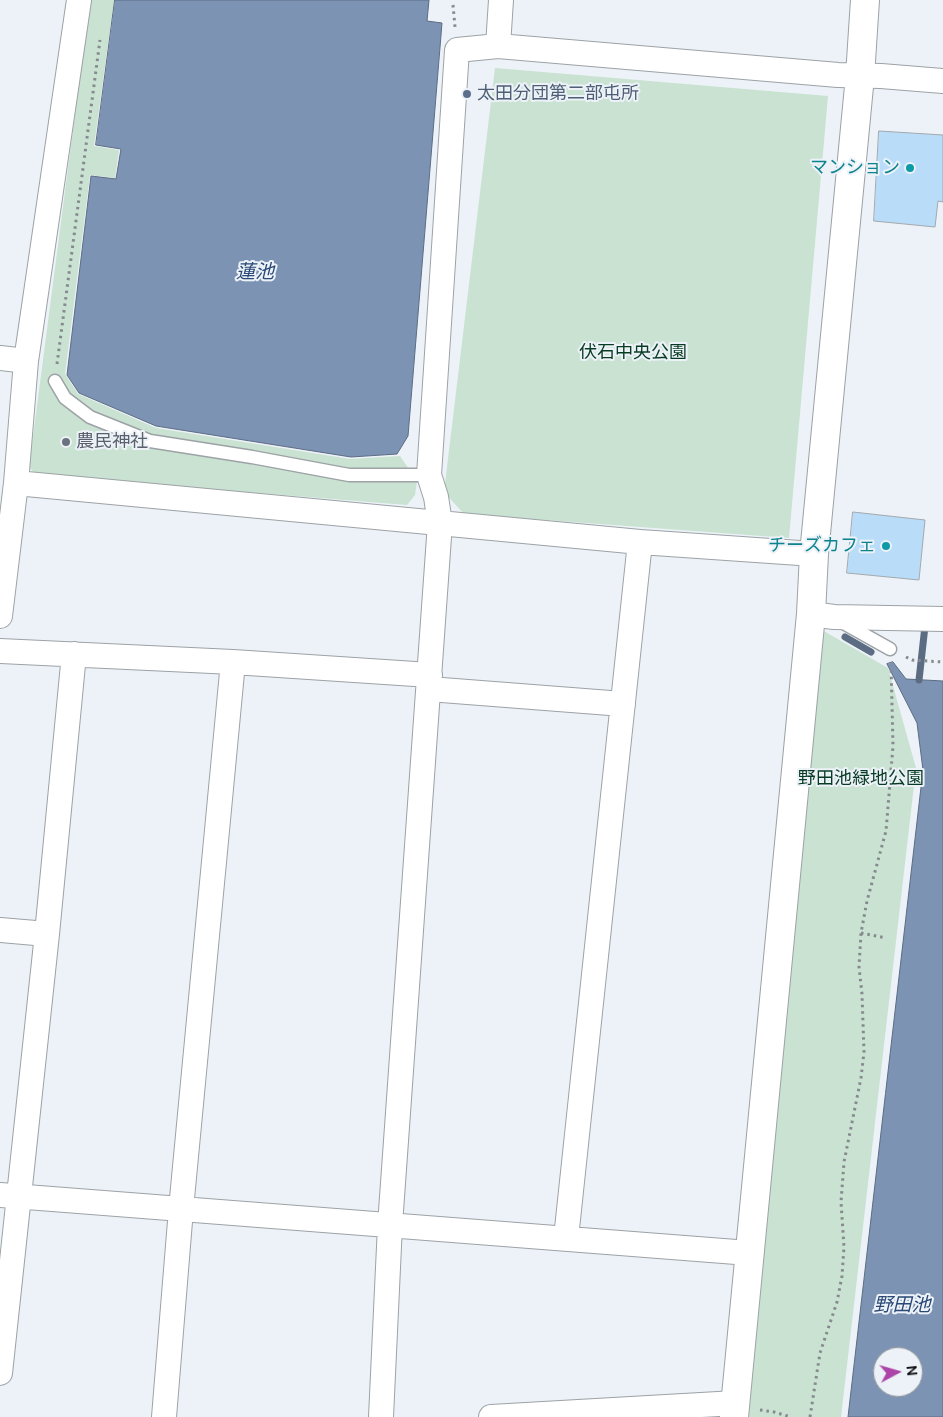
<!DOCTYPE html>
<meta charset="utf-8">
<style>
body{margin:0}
#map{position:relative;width:943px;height:1417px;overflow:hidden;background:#ecf2f7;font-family:"DM Sans",sans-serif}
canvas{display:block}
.north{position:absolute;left:873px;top:1347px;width:50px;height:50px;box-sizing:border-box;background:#ecf2f7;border:1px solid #93989b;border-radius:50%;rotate:84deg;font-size:14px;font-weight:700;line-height:20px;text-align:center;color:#0e1011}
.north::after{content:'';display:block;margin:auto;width:18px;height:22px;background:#ad45a8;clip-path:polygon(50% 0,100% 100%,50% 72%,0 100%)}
</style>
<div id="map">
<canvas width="943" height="1417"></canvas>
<div class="north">N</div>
</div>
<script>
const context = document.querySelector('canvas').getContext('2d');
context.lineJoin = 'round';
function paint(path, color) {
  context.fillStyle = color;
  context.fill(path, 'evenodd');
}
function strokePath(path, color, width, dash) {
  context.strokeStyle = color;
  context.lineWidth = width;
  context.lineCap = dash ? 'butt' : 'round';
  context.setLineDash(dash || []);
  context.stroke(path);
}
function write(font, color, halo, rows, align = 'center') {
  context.font = font + ' "DM Sans","Noto Sans JP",sans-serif';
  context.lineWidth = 4;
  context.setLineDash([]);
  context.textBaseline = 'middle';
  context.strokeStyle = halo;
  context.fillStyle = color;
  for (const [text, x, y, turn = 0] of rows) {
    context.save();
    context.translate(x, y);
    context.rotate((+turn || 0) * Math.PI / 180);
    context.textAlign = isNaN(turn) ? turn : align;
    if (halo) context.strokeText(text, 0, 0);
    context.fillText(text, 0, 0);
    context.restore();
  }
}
const green = new Path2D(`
 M 90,0 L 114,0 L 94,146 L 119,150 L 115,178 L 90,175 L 65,374 L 78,394 L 156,428 L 350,459 L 400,456 L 417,481 L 415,495 L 407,505 L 36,475 L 29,467 Z
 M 495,68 L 828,96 L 789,538 L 464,514 L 444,492 Z
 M 822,630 L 888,668 L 916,768 L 841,1417 L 748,1417 Z`);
const water = new Path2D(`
 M 115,0 L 429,0 L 427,21 L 442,23 L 408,436 L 397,454 L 351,457 L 156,426 L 79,393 L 67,375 L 91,176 L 116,179 L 121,149 L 96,145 Z
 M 893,662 L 906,679 L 943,681 L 943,1417 L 848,1417 L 923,770 L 917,723 L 887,664 ZM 883,1357 L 913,1357 L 913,1387 L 883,1387 Z`);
const stream = new Path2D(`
 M 845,637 L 871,652
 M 919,680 L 925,626`);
const building = new Path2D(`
 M 879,131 L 943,135 L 943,202 L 938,201 L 935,227 L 874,221 Z
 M 853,512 L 925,520 L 919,580 L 847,573 Z`);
const path = new Path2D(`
 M 453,5 L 455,27
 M 57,364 L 100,40
 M 906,657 L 912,660 L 943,662
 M 861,933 L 886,938
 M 760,1410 L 774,1412 L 791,1417
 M 810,1417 L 820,1353 L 837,1302 L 842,1276 L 844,1247 L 841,1202 L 844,1162 L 861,1078 L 864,1052 L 862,994 L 859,967 L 861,933 L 867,901 L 886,831 L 893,746 L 891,665`);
const service = new Path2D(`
 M 55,381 L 65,398 L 90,417 L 150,441 L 252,457 L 349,475 L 429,475
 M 840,621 L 890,649`);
const minor = new Path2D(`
 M 498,46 L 838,75 L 881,76 L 943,81
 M 0,358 L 26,361
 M 16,483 L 640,542 L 814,554
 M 811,614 L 834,617 L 943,619
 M 0,616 L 16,483 L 26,361 L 79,0
 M 0,651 L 233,662 L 430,675
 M 429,689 L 623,704
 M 0,930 L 47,934
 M 0,1195 L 749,1253
 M 566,1238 L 640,542
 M 0,1373 L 47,934 L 74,654
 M 164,1417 L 181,1209 L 233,662
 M 381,1417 L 390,1225 L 440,523 L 436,497 L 429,475 L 457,50 L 498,46 L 501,0
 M 491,1417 L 736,1403`);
const tertiary = new Path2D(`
 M 734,1417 L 811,614 L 814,554 L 860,76 L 865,0`);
const markers = [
 [467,94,5,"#5c6f8a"],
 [910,168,5,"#0f9aa8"],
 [66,442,5,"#6b7280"],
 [886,546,5,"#0f9aa8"]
];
const serviceNames = [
 ["太田分団第二部屯所",477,94]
];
const cultureNames = [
 ["マンション",900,168],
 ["チーズカフェ",876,546]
];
const parkNames = [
 ["伏石中央公園",633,353],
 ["野田池緑地公園",861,779]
];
const worshipNames = [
 ["農民神社",76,442]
];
const waterNames = [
 ["蓮池",255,273],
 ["野田池",902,1306]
];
paint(green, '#c9e2d2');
paint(water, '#7d93b4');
strokePath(water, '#5c6c83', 1);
strokePath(stream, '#5c6c83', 7);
paint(building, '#b9dcf9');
strokePath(building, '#a3a9ad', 1);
strokePath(service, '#9da2a6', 15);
strokePath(minor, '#9da2a6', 26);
strokePath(tertiary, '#9da2a6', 30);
strokePath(path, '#868a8e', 3, [2.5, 4]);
strokePath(service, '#fff', 12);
strokePath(minor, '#fff', 24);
strokePath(tertiary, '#fff', 28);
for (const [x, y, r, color] of markers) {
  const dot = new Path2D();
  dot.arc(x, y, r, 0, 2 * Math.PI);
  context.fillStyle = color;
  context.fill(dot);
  strokePath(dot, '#ecf2f7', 2);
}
write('18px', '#4e5e75', '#ecf2f7', serviceNames, 'left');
write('18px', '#0d838f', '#ecf2f7', cultureNames, 'right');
write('18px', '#083b23', '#ecf2f7', parkNames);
write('18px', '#5b616d', '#ecf2f7', worshipNames, 'left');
write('italic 19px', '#2a4976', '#ecf2f7', waterNames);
</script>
